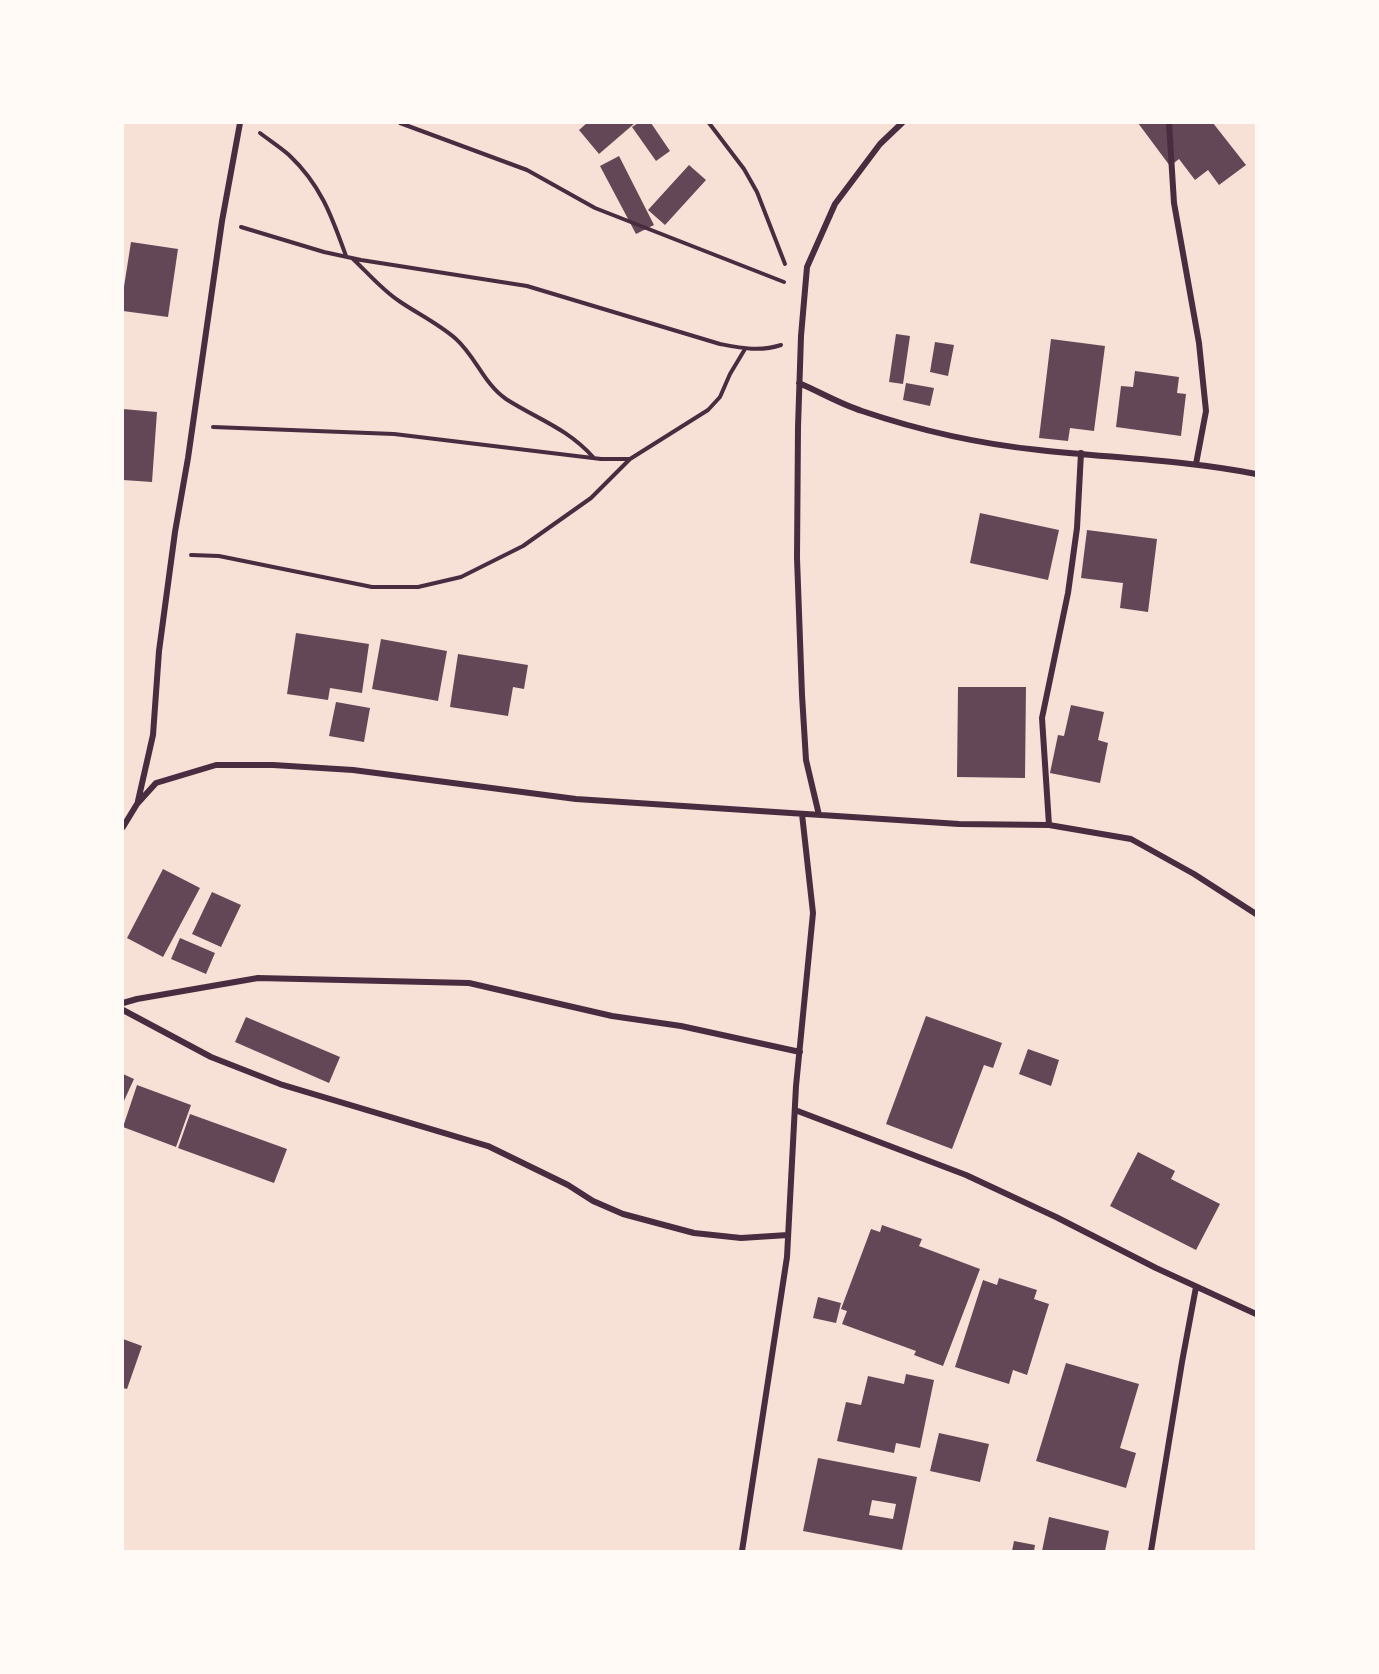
<!DOCTYPE html>
<style>
body{margin:0}
#map{position:relative;width:1379px;height:1674px;overflow:hidden;background:#f7e1d7;font-family:Ubuntu,sans-serif}
canvas{display:block}
.frame{position:absolute;inset:0;border:124px solid #fffaf5;pointer-events:none}
</style>
<div id="map">
<canvas width="1379" height="1674"></canvas>
<div class="frame"></div>
</div>
<script>
const context = document.querySelector('canvas').getContext('2d');
context.lineJoin = 'round';
function paint(path, color) {
  context.fillStyle = color;
  context.fill(path, 'evenodd');
}
function strokePath(path, color, width, dash) {
  context.strokeStyle = color;
  context.lineWidth = width;
  context.lineCap = dash ? 'butt' : 'round';
  context.setLineDash(dash || []);
  context.stroke(path);
}
const building = new Path2D(`
 M 587,123 L 635,123 L 599,154 L 579,130 Z
 M 638,123 L 651,123 L 670,151 L 656,161 L 632,127 Z
 M 1138,123 L 1213,123 L 1246,165 L 1219,185 L 1208,170 L 1195,180 L 1179,159 L 1170,166 Z
 M 619,156 L 654,225 L 636,234 L 600,166 Z
 M 689,165 L 706,180 L 665,225 L 648,210 Z
 M 131,242 L 178,249 L 168,317 L 123,311 L 123,293 Z
 M 896,334 L 910,336 L 903,384 L 889,382 Z
 M 1051,339 L 1105,346 L 1094,431 L 1070,428 L 1068,441 L 1039,438 Z
 M 935,342 L 954,345 L 948,376 L 930,372 Z
 M 1135,371 L 1179,377 L 1177,393 L 1186,394 L 1181,436 L 1116,427 L 1121,386 L 1133,387 Z
 M 906,383 L 934,388 L 930,406 L 903,400 Z
 M 123,409 L 157,412 L 152,482 L 123,480 Z
 M 980,513 L 1059,530 L 1048,580 L 970,563 Z
 M 1087,530 L 1157,539 L 1148,612 L 1120,608 L 1123,583 L 1081,578 Z
 M 296,633 L 369,644 L 362,693 L 330,688 L 328,700 L 287,694 Z
 M 381,639 L 447,651 L 438,701 L 372,689 Z
 M 458,654 L 528,665 L 524,689 L 513,687 L 508,716 L 450,707 Z
 M 958,687 L 1026,687 L 1025,778 L 957,777 Z
 M 336,702 L 370,708 L 364,742 L 329,736 Z
 M 1071,705 L 1104,712 L 1098,740 L 1108,743 L 1100,783 L 1050,773 L 1058,735 L 1064,736 Z
 M 163,869 L 200,888 L 163,957 L 127,938 Z
 M 212,892 L 241,905 L 221,947 L 192,934 Z
 M 180,938 L 215,953 L 206,974 L 171,959 Z
 M 926,1016 L 1002,1043 L 993,1068 L 984,1065 L 952,1149 L 886,1124 Z
 M 246,1017 L 340,1057 L 329,1083 L 235,1042 Z
 M 1028,1049 L 1059,1060 L 1051,1086 L 1019,1074 Z
 M 123,1074 L 134,1079 L 123,1103 Z
 M 137,1085 L 191,1105 L 176,1147 L 123,1127 Z
 M 190,1114 L 287,1149 L 274,1183 L 178,1148 Z
 M 1138,1152 L 1175,1171 L 1171,1179 L 1220,1204 L 1196,1250 L 1110,1206 Z
 M 882,1225 L 922,1239 L 919,1246 L 980,1269 L 943,1366 L 914,1355 L 916,1351 L 842,1324 L 847,1311 L 841,1309 L 871,1229 L 880,1232 Z
 M 999,1278 L 1037,1290 L 1034,1299 L 1049,1304 L 1027,1375 L 1013,1370 L 1009,1384 L 955,1367 L 983,1280 L 997,1285 Z
 M 818,1297 L 841,1303 L 836,1323 L 813,1318 Z
 M 123,1339 L 142,1346 L 127,1389 L 123,1388 Z
 M 1066,1363 L 1139,1384 L 1120,1448 L 1136,1453 L 1126,1488 L 1036,1461 Z
 M 906,1374 L 934,1380 L 920,1448 L 896,1443 L 894,1453 L 837,1441 L 846,1402 L 861,1405 L 868,1376 L 904,1384 Z
 M 939,1433 L 989,1444 L 980,1482 L 930,1471 Z
 M 818,1458 L 917,1477 L 902,1550 L 803,1531 ZM 872,1500 L 896,1504 L 893,1519 L 869,1515 Z
 M 1049,1517 L 1109,1531 L 1105,1551 L 1042,1551 Z
 M 1014,1541 L 1035,1545 L 1034,1551 L 1012,1551 Z`);
const path = new Path2D(`
 M 400,123 L 527,170 L 595,208 L 784,282
 M 709,123 L 744,169 L 757,192 L 785,264
 M 260,133 C 269,140 280,147 289,155 C 321,185 332,217 346,256
 M 241,227 L 324,252 L 361,260 L 527,286 L 720,344 C 741,348 760,352 781,345
 M 352,258 C 367,272 382,290 399,301 C 418,314 439,324 456,339 C 476,357 484,384 506,399 C 537,419 567,428 593,457
 M 213,427 L 394,434 L 601,459 L 629,459
 M 191,555 L 219,556 L 372,587 L 418,587 L 461,577 L 523,546 L 591,498 L 630,459 L 708,410 L 720,397 L 730,374 L 745,349`);
const minor = new Path2D(`
 M 1169,123 L 1174,203 L 1199,343 L 1206,411 L 1196,464
 M 799,383 C 820,392 840,404 862,411 C 918,430 980,444 1039,450 C 1112,458 1184,460 1256,474
 M 138,801 L 153,735 L 159,651 L 175,532 L 188,458 L 222,221 L 240,123
 M 819,815 L 806,760 L 802,695 L 797,558 L 798,427 L 801,336 L 807,267 L 835,204 L 880,144 L 902,123
 M 1049,825 L 1042,718 L 1068,593 L 1077,528 L 1081,453
 M 123,827 L 137,804 L 156,783 L 216,765 L 273,765 L 353,770 L 576,799 L 959,824 L 1049,825 L 1131,839 L 1194,874 L 1256,914
 M 123,1003 L 137,999 L 258,978 L 469,983 L 612,1016 L 681,1026 L 800,1052
 M 123,1010 L 211,1057 L 280,1084 L 488,1146 L 568,1185 L 593,1201 L 623,1214 L 694,1233 L 741,1238 L 788,1235
 M 795,1110 L 966,1175 L 1056,1217 L 1156,1268 L 1256,1314
 M 742,1551 L 787,1257 L 796,1086 L 813,913 L 802,814
 M 1151,1551 L 1182,1362 L 1196,1287`);
paint(building, '#644757');
strokePath(path, '#4a2c40', 4);
strokePath(minor, '#4a2c40', 6);
</script>
